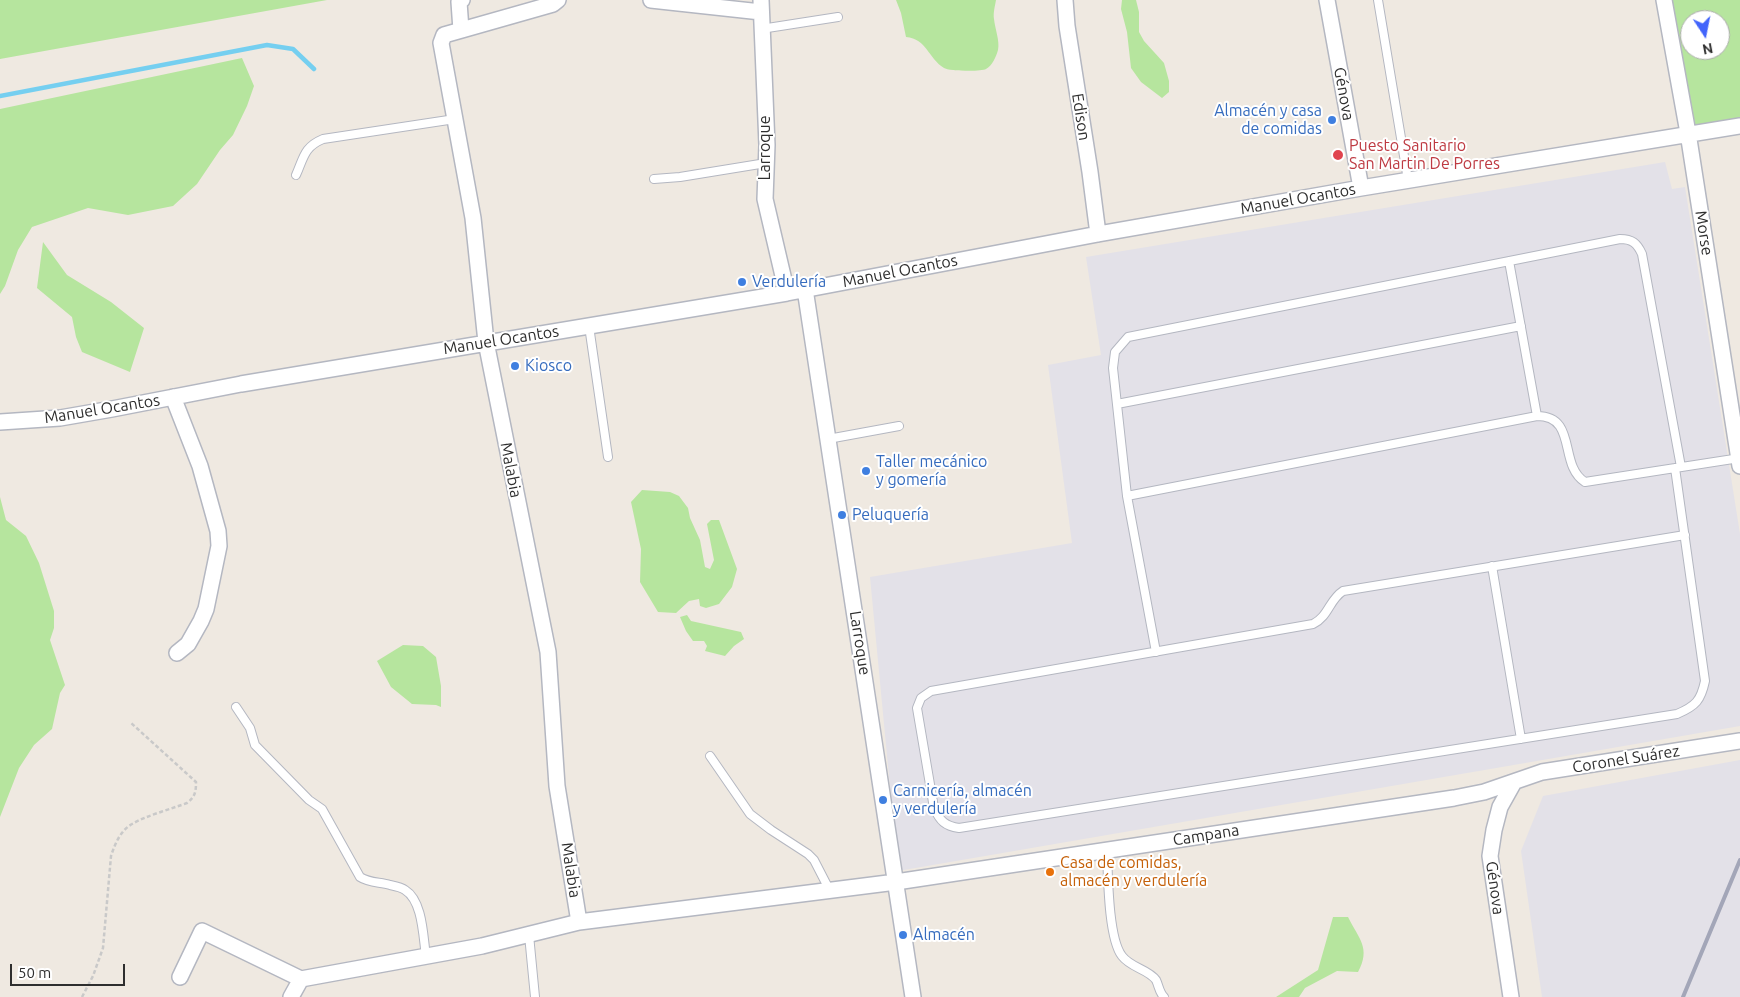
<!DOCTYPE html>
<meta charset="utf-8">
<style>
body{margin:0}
#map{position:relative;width:1740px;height:997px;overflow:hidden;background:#efe9e1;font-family:Ubuntu,sans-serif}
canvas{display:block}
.north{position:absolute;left:1680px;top:10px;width:50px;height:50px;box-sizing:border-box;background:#fff;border:1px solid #ababab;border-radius:50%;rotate:169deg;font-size:14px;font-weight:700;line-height:20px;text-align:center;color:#2e2e2e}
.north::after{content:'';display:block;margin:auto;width:18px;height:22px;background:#4264fb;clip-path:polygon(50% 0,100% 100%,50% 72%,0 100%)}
.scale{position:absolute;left:10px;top:964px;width:115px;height:22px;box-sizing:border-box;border:2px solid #2e2e2e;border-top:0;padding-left:6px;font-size:15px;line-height:18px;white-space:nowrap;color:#2e2e2e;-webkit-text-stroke:4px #fff;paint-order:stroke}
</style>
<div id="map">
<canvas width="1740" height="997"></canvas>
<div class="north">N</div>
<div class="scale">50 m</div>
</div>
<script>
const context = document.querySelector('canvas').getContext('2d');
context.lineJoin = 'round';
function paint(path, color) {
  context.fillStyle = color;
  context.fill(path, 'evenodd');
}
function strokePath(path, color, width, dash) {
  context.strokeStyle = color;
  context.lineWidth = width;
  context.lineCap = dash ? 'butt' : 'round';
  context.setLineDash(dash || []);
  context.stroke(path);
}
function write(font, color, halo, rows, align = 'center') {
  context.font = font + ' Ubuntu,sans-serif';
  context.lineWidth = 4;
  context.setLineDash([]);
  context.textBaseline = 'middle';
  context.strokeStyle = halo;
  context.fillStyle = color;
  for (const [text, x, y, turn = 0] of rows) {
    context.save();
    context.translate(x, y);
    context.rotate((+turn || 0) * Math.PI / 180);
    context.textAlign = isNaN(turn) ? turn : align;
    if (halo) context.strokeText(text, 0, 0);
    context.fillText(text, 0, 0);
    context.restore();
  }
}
const industrial = new Path2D(`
 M 1665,162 L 1672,189 L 1685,187 L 1740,534 L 1740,726 L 898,871 L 870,577 L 1072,543 L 1048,365 L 1101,355 L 1086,257 Z
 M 1740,760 L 1740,997 L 1542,997 L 1521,851 L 1543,796 Z`);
const green = new Path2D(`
 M 0,0 L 327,0 L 0,59 Z
 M 896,0 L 996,0 C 995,6 993,13 994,19 C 995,29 1000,41 998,50 C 996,57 992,66 986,69 C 981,72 948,71 944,68 C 928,58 927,39 906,37 L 901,13 Z
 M 1122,0 L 1136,0 L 1139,12 L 1139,32 L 1144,41 L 1164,63 L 1169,81 L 1169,92 L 1162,98 L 1141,82 L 1131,68 L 1127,32 L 1121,9 Z
 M 1668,0 L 1740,0 L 1740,126 L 1688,133 ZM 1690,20 L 1720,20 L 1720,50 L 1690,50 Z
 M 242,58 L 254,86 L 247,106 L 233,135 L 220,150 L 197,184 L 173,206 L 128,215 L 88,208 L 32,227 L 18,250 L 5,286 L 0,294 L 0,109 Z
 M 43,242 L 67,275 L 111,302 L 144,328 L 130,372 L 82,352 L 76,337 L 72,317 L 37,288 Z
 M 642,490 L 670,492 L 679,496 L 688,508 L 690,518 L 700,540 L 705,567 L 710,569 L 714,560 L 707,524 L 711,520 L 719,520 L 737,569 L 732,587 L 719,604 L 706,608 L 700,606 L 699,599 L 689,601 L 676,613 L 658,612 L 640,582 L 641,549 L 631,502 Z
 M 0,497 L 6,520 L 26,536 L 39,563 L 54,611 L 54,628 L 50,640 L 65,685 L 60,693 L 52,729 L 34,745 L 19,768 L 0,817 Z
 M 687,615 L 691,621 L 741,632 L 744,639 L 734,646 L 725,656 L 705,651 L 707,646 L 704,641 L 693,641 L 686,631 L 680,617 Z
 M 403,645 L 423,646 L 436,657 L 441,686 L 441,707 L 436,705 L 412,704 L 391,687 L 377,661 Z
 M 1333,917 L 1348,917 C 1359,939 1371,948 1358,972 L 1337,971 L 1305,988 L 1299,997 L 1276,997 L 1318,970 Z`);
const stream = new Path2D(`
 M 0,96 L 267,45 L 293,49 L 314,69`);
const path = new Path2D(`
 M 82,997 L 93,976 L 103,948 L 111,856 C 115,844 120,831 132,824 C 145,816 171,809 187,803 C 195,797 196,792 196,782 L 130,722`);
const lane = new Path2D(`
 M 1378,0 L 1408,180
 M 761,29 L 838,17
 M 296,175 C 304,157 304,147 323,139 L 455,119
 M 654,179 L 680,177 L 766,163
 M 1509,261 L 1537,416
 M 589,326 L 608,457
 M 1117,404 L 1521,326
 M 828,439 L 899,426
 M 1675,468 L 1705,681 C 1701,700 1696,706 1677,714 L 959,828 C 945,826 940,821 934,808 L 917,708 L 921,698 L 931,691 L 1313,624 C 1329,616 1329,600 1343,591 L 1685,535
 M 1127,496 L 1537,416 C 1578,416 1558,465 1585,482 L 1740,458
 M 1492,566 L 1521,739
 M 1156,652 L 1127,496 L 1113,368 L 1115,352 L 1128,337 L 1620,239 C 1632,239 1637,243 1642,254 L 1681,467
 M 236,707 L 250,728 L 255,745 L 309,800 L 322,809 L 360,877 C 369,883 380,882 390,885 C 395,886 401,887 405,890 C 423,901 423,937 426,956
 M 710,756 L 750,814 L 771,830 L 808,854 L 814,860 L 830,891
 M 1107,850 C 1108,874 1108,938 1122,956 C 1131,968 1148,969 1156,980 C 1159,986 1159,992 1164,997
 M 529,935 L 535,997`);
const street = new Path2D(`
 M 558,0 L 553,4 L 444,35 L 441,43 L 473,218 L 486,342 L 548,652 L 557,786 L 579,922
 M 651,0 L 761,12
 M 761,0 L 767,145 L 765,199 L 787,293
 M 1065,0 L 1067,26 L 1090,172 L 1098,234
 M 1327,0 L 1361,188
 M 1664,0 L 1688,133 L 1740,466
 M 461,30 L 459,2 L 462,0
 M 805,289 L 913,997
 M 173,397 L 200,466 L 218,531 L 219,546 L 206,609 L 201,621 L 188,644 L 177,653
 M 0,422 L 60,418 L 112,409 L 241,384 L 787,293 L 1098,234 L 1361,188 L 1740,126
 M 180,977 L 202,931 L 301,979 L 482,946 L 579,922 L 896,882 L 1454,798 L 1484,792 L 1542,772 L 1740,741
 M 291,997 L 301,979
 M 1511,997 L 1490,856 L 1494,830 L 1500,807 L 1514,782`);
const rail = new Path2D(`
 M 1683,997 L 1740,860`);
const markers = [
 [1332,120,5,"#3f7fe0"],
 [1338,155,6,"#e0444e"],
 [742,282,5,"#3f7fe0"],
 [515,366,5,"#3f7fe0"],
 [866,471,5,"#3f7fe0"],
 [842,515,5,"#3f7fe0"],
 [883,800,5,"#3f7fe0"],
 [1050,872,5,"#e8710a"],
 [903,935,5,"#3f7fe0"]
];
const streetNames = [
 ["Génova",1344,94,80],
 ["Edison",1081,117,81],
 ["Larroque",765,148,-90],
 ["Manuel Ocantos",1298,199,-10],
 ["Morse",1704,233,81],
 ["Manuel Ocantos",900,271,-11],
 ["Manuel Ocantos",501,340,-9],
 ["Manuel Ocantos",102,409,-9],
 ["Malabia",511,470,79],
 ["Larroque",860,643,81],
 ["Coronel Suárez",1626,759,-9],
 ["Campana",1206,835,-9],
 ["Malabia",571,870,81],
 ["Génova",1495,888,82]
];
const shopNames = [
 ["Almacén y casa",1322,111,"right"],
 ["de comidas",1322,129,"right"],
 ["Verdulería",752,282],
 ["Kiosco",525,366],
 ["Taller mecánico",876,462],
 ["y gomería",876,480],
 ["Peluquería",852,515],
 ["Carnicería, almacén",893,791],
 ["y verdulería",893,809],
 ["Almacén",913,935]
];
const healthNames = [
 ["Puesto Sanitario",1349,146],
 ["San Martin De Porres",1349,164]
];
const foodNames = [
 ["Casa de comidas,",1060,863],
 ["almacén y verdulería",1060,881]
];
paint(industrial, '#e3e1e8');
paint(green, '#b6e59e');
strokePath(stream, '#75cff0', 4.5);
strokePath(lane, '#b4b7c1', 10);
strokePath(street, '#b4b7c1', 18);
strokePath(path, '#c9c9c9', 2.5, [4, 2.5]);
strokePath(lane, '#fff', 8);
strokePath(street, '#fff', 15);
strokePath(rail, '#a3a6b8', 4);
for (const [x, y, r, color] of markers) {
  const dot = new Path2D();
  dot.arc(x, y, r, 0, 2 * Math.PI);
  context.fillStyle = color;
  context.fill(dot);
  strokePath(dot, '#fff', 2);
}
write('16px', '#2e2e2e', '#fff', streetNames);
write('16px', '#366cbe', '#fff', shopNames, 'left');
write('16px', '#be3a42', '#fff', healthNames, 'left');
write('16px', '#c56008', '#fff', foodNames, 'left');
</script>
